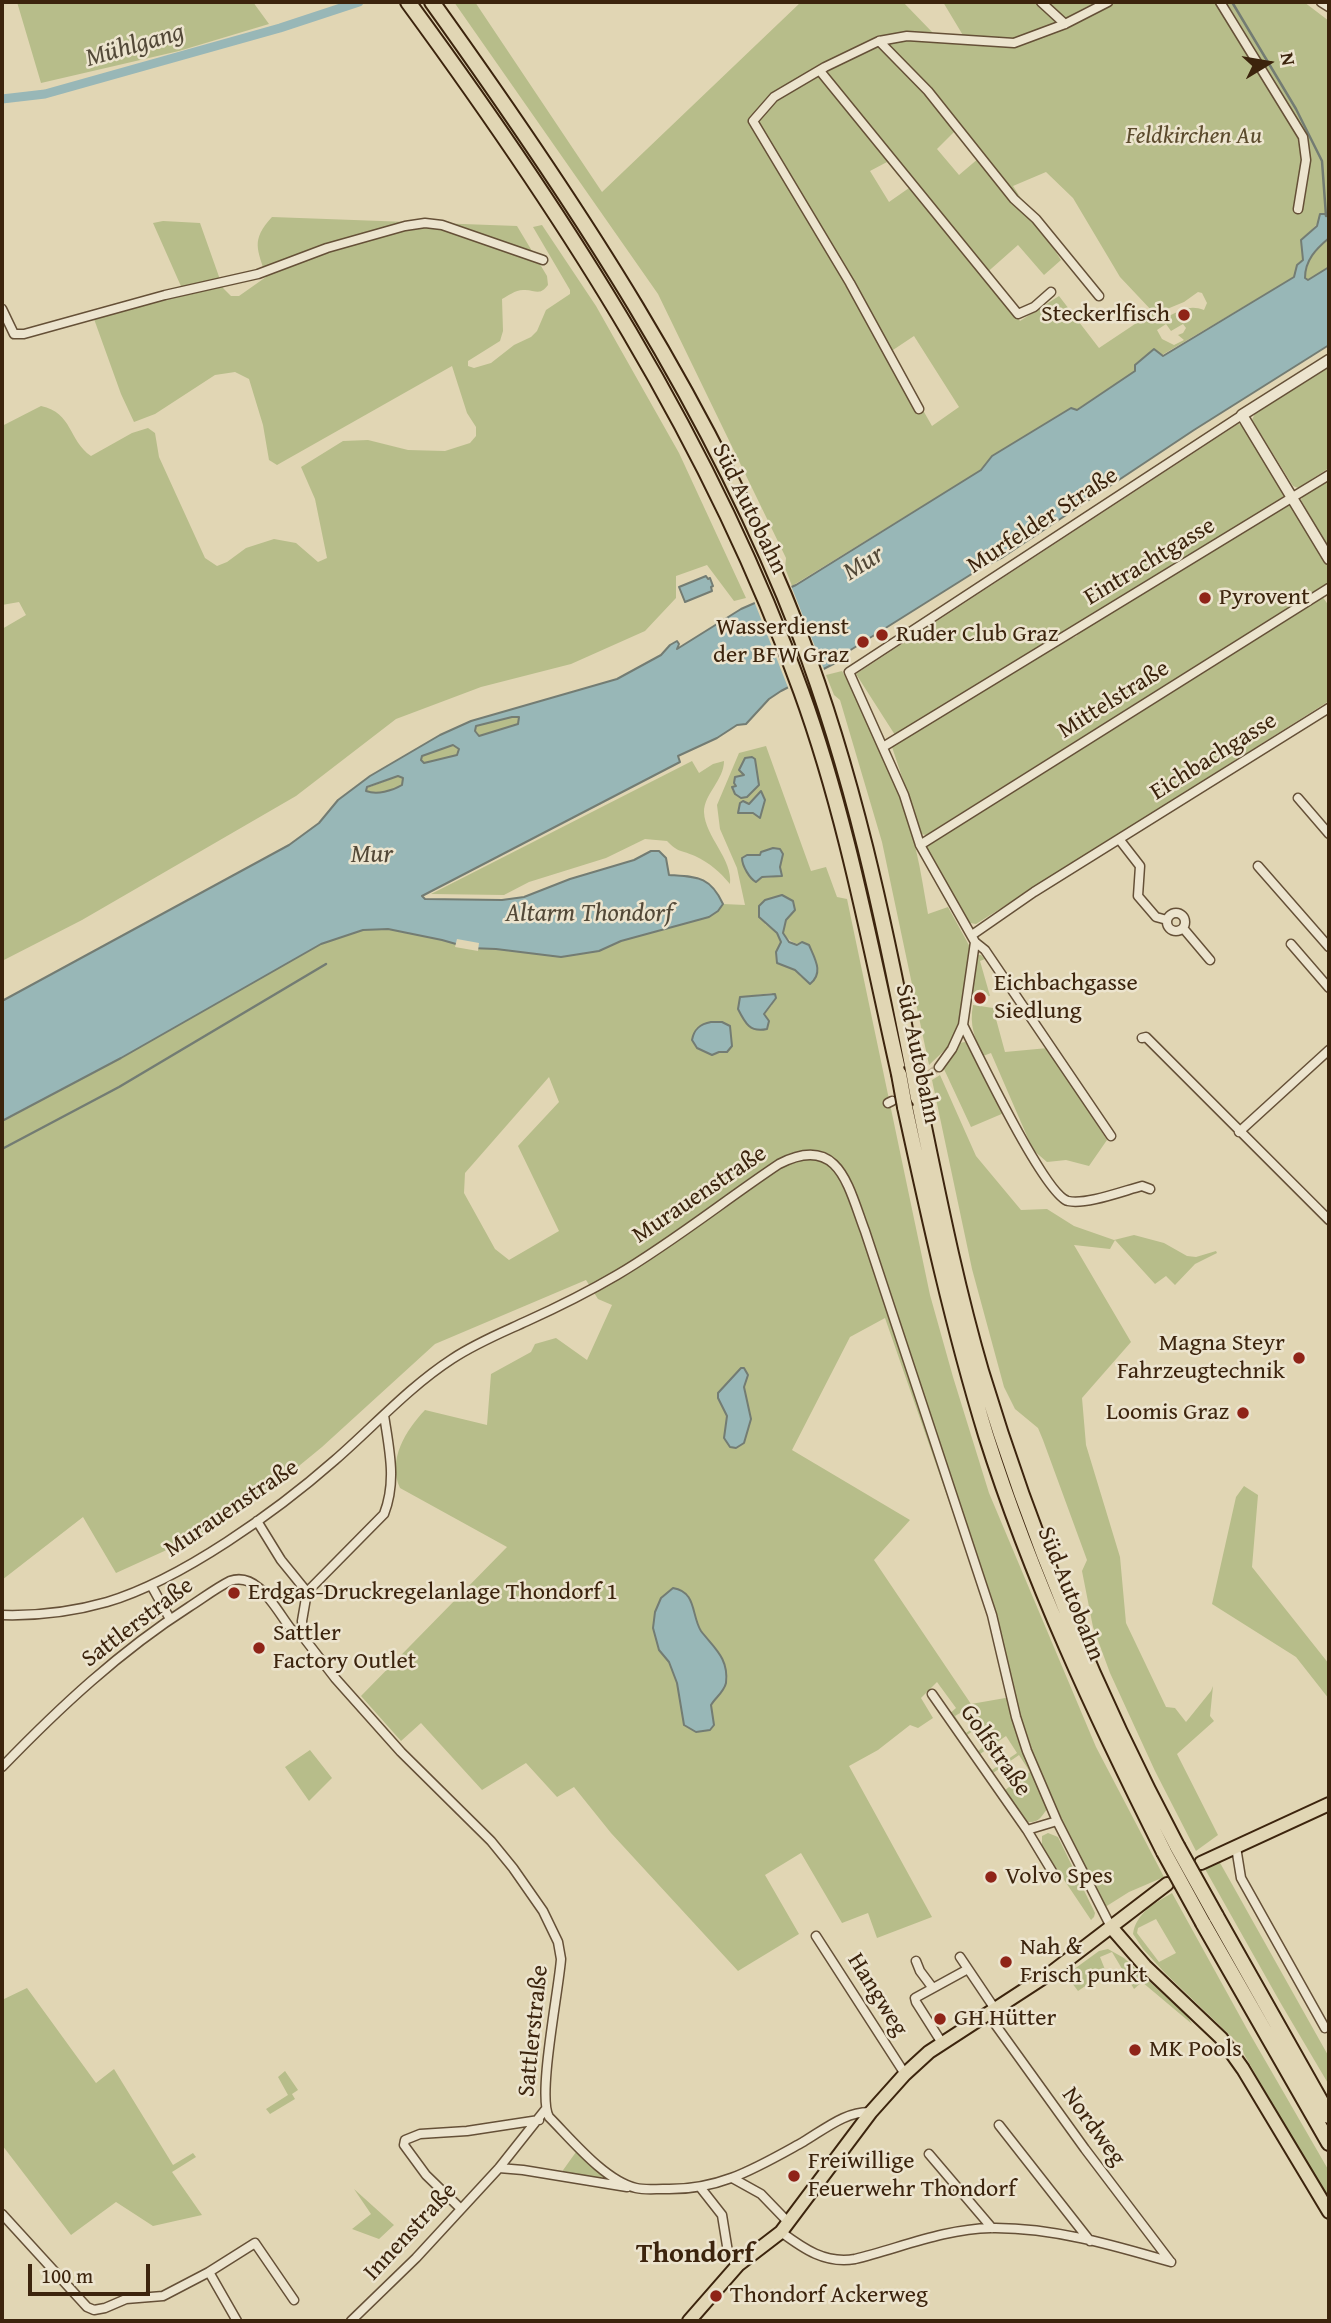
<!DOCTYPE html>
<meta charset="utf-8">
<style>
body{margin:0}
#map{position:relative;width:1331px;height:2323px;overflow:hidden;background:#e1d6b4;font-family:"Gentium Book Plus",serif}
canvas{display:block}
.frame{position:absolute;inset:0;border:4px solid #3c240d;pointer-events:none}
.north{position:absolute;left:1233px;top:28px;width:70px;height:70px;-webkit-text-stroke:5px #ece4ce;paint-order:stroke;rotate:79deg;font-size:19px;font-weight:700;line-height:28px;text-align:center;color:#3c240d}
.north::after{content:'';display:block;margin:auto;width:24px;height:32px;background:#3c240d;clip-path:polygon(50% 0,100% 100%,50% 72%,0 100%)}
.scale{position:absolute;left:28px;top:2264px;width:122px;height:32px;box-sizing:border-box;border:4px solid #3c240d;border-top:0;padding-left:9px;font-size:21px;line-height:24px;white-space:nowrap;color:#3c240d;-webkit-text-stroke:5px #ece4ce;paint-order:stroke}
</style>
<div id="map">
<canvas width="1331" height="2323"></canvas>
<div class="frame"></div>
<div class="north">N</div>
<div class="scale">100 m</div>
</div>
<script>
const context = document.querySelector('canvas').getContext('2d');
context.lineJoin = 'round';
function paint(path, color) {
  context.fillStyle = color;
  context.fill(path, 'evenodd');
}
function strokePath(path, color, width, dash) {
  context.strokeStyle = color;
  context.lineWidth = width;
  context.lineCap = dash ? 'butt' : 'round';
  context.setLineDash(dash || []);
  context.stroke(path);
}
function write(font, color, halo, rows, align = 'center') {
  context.font = font + ' "Gentium Book Plus",serif';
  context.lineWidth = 5;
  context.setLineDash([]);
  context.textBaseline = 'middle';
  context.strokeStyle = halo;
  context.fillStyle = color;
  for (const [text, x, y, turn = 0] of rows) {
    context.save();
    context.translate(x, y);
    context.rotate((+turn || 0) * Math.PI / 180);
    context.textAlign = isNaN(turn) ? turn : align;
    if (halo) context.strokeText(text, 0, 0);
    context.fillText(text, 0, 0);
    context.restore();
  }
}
const green = new Path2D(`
 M 17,2 L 253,2 L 269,24 L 179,51 L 41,83 Z
 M 454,2 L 475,2 L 602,192 L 801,2 L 903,2 L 934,34 L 964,37 L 943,2 L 1304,2 L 1329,21 L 1329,216 L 1328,214 C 1319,220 1315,228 1306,235 L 1303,260 L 1297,265 L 1294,277 L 1135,371 L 1076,410 L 1071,408 L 992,456 L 981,470 L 792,586 L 785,568 L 786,558 L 658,294 ZM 955,131 L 979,158 L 959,175 L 937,149 ZM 887,162 L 909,188 L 889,202 L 870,171 ZM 1046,172 L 1073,198 L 1120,277 L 1153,312 L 1099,348 L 1059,296 L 1020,321 L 983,276 L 1018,245 L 1044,275 L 1061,260 L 1013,186 ZM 1198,292 L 1202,293 L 1207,303 L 1204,310 C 1191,305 1183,309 1171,315 L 1168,314 L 1167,309 L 1184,302 ZM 1166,324 L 1171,331 L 1183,324 L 1186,328 L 1183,333 L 1178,335 L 1184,340 L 1174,345 L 1162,339 L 1157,330 ZM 914,336 L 959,407 L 932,426 L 890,352 Z
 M 272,217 L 517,226 L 547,276 L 548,285 C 539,297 535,289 523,290 C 515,290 508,296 502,299 L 503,331 L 500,341 L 468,361 L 468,366 L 474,368 L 491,363 L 514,345 L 531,337 L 537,331 L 546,310 L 570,294 L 570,290 L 533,227 L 542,225 L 596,306 L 679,453 L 746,598 L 734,601 L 707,565 L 676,576 L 676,598 L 645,631 L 571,664 L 481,687 L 396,719 L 296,796 L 82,920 L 2,961 L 2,629 L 26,615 L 19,602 L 2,605 L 2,426 L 41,406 C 73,413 68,440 91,456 L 132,433 L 148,428 L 155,433 L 159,457 L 205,558 L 217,566 L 227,562 L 246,548 L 274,539 L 296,543 L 318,562 L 327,558 L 315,499 L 301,467 L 343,441 L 368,440 L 408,450 L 445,451 L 470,443 L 476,436 L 476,427 L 467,413 L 452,366 L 277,465 L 269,460 L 263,425 L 249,379 L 235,372 L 215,375 L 155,414 L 134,422 L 121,394 L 94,319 L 184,293 L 153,223 L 163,221 L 200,223 L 223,288 L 231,296 L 239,296 L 266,277 C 258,249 250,241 272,217 Z
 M 1329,238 L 1329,267 L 1308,280 L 1305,278 C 1305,260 1316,249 1329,238 Z
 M 1329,366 L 1329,468 L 1298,488 L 1293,486 L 1252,420 L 1256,411 Z
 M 1238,424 L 1243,425 L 1285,492 L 1283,498 L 895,735 L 856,674 Z
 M 1329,478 L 1329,549 L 1301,500 L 1303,494 Z
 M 1286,504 L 1293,506 L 1329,568 L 1329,583 L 926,835 L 921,834 L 892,747 L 1068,638 L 1072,638 L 1077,636 L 1078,631 Z
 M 1322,596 L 1329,606 L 1329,701 L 976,924 L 970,923 L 925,845 Z
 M 842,671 C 872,723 903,792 916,850 C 921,871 924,892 928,914 L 948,907 L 970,947 L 958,1028 L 950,1045 L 929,1065 L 882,842 L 840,700 L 834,695 L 826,675 Z
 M 512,717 L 519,717 L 518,725 L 479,736 L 475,731 L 476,726 Z
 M 453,745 L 460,749 L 457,755 L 424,764 L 421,760 L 422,756 Z
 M 766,746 L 811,871 L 826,867 L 837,897 L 847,899 L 930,1295 L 953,1377 L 989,1493 L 1096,1747 L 1164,1877 L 1129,1892 L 1102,1909 L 1050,1806 C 1038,1819 1042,1823 1021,1822 L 947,1716 L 956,1708 L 937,1682 L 921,1698 L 933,1718 L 918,1728 L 910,1725 L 878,1750 L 849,1766 L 932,1917 L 877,1938 L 868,1913 L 842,1923 L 801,1853 L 765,1875 L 799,1934 L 738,1971 L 611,1833 L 574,1787 L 557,1797 L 526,1763 L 482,1790 L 421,1723 L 401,1741 L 361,1696 L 507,1547 L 400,1488 C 387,1460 406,1430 425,1410 L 487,1425 L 491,1374 L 531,1352 L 535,1344 L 556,1338 L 587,1360 L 612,1305 L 598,1299 L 586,1280 L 435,1344 L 322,1447 L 255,1502 L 204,1533 L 116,1573 L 83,1517 L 2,1580 L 2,1121 L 121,1058 L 321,944 L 363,930 L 388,929 L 442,940 L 470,948 L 599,951 L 621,941 L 709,917 L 718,911 L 723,904 L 745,905 L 737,868 L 720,829 L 717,805 L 739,753 ZM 752,757 L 755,759 L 757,774 L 741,798 L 732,790 L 745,776 L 739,770 L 745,758 ZM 765,800 L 760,818 L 753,813 L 741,814 L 743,802 L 749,804 ZM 773,848 L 783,857 L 780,867 L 782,876 L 765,878 L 749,876 L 742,862 L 755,854 L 760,855 L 761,852 ZM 786,920 L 783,933 C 791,943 796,945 809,945 L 818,972 L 801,977 L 795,970 L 777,963 L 776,952 L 781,942 L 777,933 L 765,924 ZM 772,993 L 772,1005 L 764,1015 L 769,1021 L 740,997 ZM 722,1022 L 725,1051 L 712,1055 L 697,1048 ZM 549,1077 L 559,1102 L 518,1146 L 559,1231 L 509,1260 L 495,1249 L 464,1193 L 465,1173 ZM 885,1318 L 1000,1648 L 1011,1697 L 971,1704 L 874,1560 L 910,1520 L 792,1450 L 850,1337 ZM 972,1706 L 982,1722 L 966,1733 L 955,1716 ZM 983,1724 L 994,1739 L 978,1751 L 967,1735 ZM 1006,1736 L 1017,1753 L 992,1770 L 980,1754 ZM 1019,1755 L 1030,1772 L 1005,1790 L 993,1773 Z
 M 692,761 L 699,773 L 713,764 L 724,761 C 724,780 704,794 704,812 C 705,837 733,859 730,884 C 720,872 710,863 695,856 C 682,850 678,853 667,841 L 645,839 L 606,858 L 529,882 L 504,895 L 431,894 Z
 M 399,776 L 403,778 L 402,785 C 392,791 377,795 366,791 L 367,788 Z
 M 977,955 L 981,955 L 985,959 L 980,961 L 990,996 L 971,993 Z
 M 973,1005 L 993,1008 L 1005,1052 L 1048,1048 L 1107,1140 L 1089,1166 L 1066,1160 L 1047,1162 L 1033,1150 L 991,1053 L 983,1056 C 975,1039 969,1025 973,1005 Z
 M 965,1042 L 971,1048 L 1004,1113 L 971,1127 L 943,1067 L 959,1043 Z
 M 940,1075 L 976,1156 L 1021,1210 L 1047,1209 L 1074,1226 L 1114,1240 L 1134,1235 L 1164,1243 L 1187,1256 L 1196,1257 L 1216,1251 L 1217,1253 L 1195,1264 L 1175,1285 L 1166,1276 L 1155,1284 L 1115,1240 L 1110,1249 L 1074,1245 L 1131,1342 L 1082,1398 L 1086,1445 L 1120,1557 L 1126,1623 L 1166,1707 L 1175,1708 L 1186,1722 L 1211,1691 L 1213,1686 L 1210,1716 L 1214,1721 L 1177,1754 L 1218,1835 L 1196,1851 L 1155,1771 L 1110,1673 L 1093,1627 L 1082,1571 L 1087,1560 L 1043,1440 L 1038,1428 L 1015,1409 L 1004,1387 L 972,1269 L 932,1080 Z
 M 1244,1486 L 1258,1495 L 1252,1567 L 1329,1664 L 1329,1699 L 1296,1657 L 1212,1604 L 1236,1497 Z
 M 310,1750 L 332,1778 L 309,1801 L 285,1767 Z
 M 1048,1833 L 1058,1837 L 1095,1913 L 1094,1917 L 1091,1920 L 1042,1847 L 1042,1836 Z
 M 1219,1861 L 1329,2057 L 1329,2085 L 1280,2002 L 1205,1869 Z
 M 1172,1893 L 1247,2029 L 1329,2171 L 1329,2202 L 1237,2042 L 1165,1973 L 1143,1949 L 1133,1934 C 1136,1913 1155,1903 1172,1893 ZM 1156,1919 L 1176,1953 L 1159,1962 L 1137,1933 L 1138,1928 Z
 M 1108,1949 L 1124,1958 L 1187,2016 L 1192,2024 L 1142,1982 L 1134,1989 L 1112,1952 L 1100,1957 L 1106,1972 L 1078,1991 L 1066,1975 L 1099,1951 Z
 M 27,1988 L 96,2083 L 114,2069 L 173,2165 L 193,2153 L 196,2157 L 172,2172 L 202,2215 L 153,2226 L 116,2202 L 71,2235 L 2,2145 L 2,2000 Z
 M 285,2071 L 298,2090 L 292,2094 L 295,2099 L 270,2114 L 266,2109 L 288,2095 L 278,2077 Z
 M 576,2152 L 605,2179 L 561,2173 Z
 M 354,2189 L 394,2225 L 379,2239 L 352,2229 L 371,2214 Z`);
const water = new Path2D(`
 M 1320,214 L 1325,214 L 1329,216 L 1329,238 C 1316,249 1305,260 1305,278 L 1308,280 L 1329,267 L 1329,345 L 1194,430 L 1003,557 L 978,570 L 841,656 L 843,659 L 781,691 L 769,699 L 746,724 L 737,725 L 717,738 L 678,756 L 680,762 L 422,896 L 425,899 L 502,900 L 524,897 L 570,879 L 634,860 L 651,851 L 659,851 L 666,858 L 669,875 C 697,877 710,876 723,904 L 718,911 L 709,917 L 621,941 L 599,951 L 561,957 L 496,949 L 470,948 L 442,940 L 388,929 L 363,930 L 321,944 L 121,1058 L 2,1121 L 2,1001 L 289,845 L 319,823 L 338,800 L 370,776 L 440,735 L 471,721 L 617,679 L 661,655 L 670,645 L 677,641 L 679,644 L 677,649 L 741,609 L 796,585 L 981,470 L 992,456 L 1071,408 L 1077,410 L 1135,371 L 1135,365 L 1154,349 L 1163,356 L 1294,277 L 1297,265 L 1303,260 L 1301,240 L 1317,226 ZM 512,717 L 519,717 L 518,724 L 479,736 L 475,731 L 476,726 ZM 453,745 L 459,749 L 457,755 L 424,763 L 421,760 L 422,756 ZM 398,776 L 403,778 L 402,785 C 392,791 377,795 366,791 L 367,787 Z
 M 706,576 L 708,579 L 710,578 L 713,586 L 711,587 L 712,591 L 685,602 L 679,587 Z
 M 752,757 L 755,759 L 759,785 L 747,797 L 741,798 L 735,794 L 732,787 L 736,786 L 734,783 L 735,777 L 744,775 L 739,770 L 745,758 Z
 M 761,791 L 765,800 L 760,818 L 753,813 L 738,813 L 740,803 L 743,801 L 749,804 Z
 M 773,848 L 780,849 L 783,854 L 780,867 L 782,876 L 762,877 L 756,882 C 750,879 742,866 742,858 L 747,855 L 760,855 L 761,852 Z
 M 782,895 L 793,901 L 795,910 L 786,920 L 783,933 L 789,942 L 797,945 L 802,942 L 809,945 C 815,959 824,973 810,984 L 795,970 L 777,963 L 776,952 L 781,942 L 777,933 L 759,917 L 759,906 L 765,900 Z
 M 775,994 L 776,998 L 764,1014 L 769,1021 L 767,1029 C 750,1033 745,1023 738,1009 L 740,997 Z
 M 711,1022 L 722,1022 L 730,1026 L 732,1046 L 727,1052 L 719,1052 L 712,1055 L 697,1048 L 692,1040 C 694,1029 700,1024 711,1022 Z
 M 741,1368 L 744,1368 L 748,1375 L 744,1387 L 751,1419 L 744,1443 L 736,1448 L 730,1447 L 724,1438 L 727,1416 L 718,1398 L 718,1393 Z
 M 673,1588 C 697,1592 691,1615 701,1631 C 714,1648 729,1658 726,1683 C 724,1692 715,1698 711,1705 L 714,1725 L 710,1730 L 696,1732 L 684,1725 L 677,1683 L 669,1662 L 659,1650 L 653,1628 L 655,1612 L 661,1598 Z`);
const pier = new Path2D(`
 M 790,583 L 825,672 L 789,690 L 754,601 Z
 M 457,939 L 479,943 L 478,951 L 455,947 Z`);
const stream = new Path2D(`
 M 1232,2 L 1296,109 L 1322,161 L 1326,216
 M 2,1149 L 119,1087 L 326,964`);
const canal = new Path2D(`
 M 2,99 L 45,94 L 280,28 L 359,2`);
const minorTunnel = new Path2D(`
 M 900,1095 L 939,1067`);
const minor = new Path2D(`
 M 1041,2 L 1065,24
 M 1220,2 L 1303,137 L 1306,160 L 1298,209
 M 1321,2 L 1329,7
 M 879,41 L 928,91 L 1014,199 L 1036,219 L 1099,296
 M 820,71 L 1018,314 L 1034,307 L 1051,292
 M 2,309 L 14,334 L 24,334 L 165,295 L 258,274 L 327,248 L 405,226 L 425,223 L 442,225 L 543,260
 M 919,409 L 850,283 L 753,121 L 774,97 L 825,67 L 879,41 L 907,36 L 1014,43 L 1065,24 L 1108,2
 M 883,747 L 1329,475
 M 1298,798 L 1329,834
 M 1119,839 L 1140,866 L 1138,896 L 1156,917 L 1167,920
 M 920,845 L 1329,588
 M 1258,866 L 1329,947
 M1167 922a9 9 0 1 1 18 0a9 9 0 1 1-18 0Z
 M 1183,928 L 1210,960
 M 972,935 L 1034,892 L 1329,708
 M 975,942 L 985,950 L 1111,1136
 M 1291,944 L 1329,988
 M 963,1025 C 977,1053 1045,1195 1068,1201 C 1086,1205 1123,1191 1142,1186 L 1150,1189
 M 1142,1038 L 1146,1037 L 1329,1220
 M 939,1067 L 952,1049 L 963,1025 L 975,942 L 920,845 L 904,795 L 849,672 L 1242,415
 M 888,1103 L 892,1101
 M 1239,1132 L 1329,1050
 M 384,1415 C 389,1449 397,1481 384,1514 L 307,1592 L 302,1621 L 304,1638 L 335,1678 L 401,1752 L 491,1841 L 513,1868 L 543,1911 L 558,1942 L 561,1959 C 559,1989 537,2097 549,2117 C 571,2139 605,2181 636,2188 C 644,2190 654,2189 663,2189 C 719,2191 756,2168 803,2142 C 825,2129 846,2111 871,2112
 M 257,1521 L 281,1560 L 307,1592
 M 151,1585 L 170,1619
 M 2,1615 C 37,1616 72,1612 107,1602 C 181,1580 277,1511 335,1460 C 374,1426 409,1387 452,1359 C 476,1343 501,1333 527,1321 C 558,1307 588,1292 617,1275 C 673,1242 725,1200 779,1164 C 839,1133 848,1186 865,1231 L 992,1615 L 1016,1717 L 1027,1751 L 1057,1821 L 1111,1927
 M 932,1694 L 1027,1830 L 1053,1873
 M 2,1767 C 59,1708 120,1651 189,1607 C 203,1598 216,1588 230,1581 C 258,1571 276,1610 291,1629 L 296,1632 L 303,1632
 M 1027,1830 L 1057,1821
 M 1236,1847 L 1241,1878 L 1325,2028
 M 816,1936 L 905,2074
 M 960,1957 L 995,2009
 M 916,1961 L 920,1971 L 932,1987
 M 987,2013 L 1085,2149 L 1170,2261
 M 942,2043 L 916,2002 L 915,1998 L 968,1969
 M 999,2125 L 1090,2241
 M 929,2154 L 992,2228
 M 499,2168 L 523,2170 L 627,2187
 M 734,2179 L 761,2194 L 788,2222
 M 700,2187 L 722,2215 L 728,2252 L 738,2265
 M 460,2208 L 426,2175 L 404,2145 L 405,2140 L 420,2134 L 467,2131 L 539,2120
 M 2,2214 L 87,2307 L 94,2310 L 105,2308 L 126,2299 L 163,2296 L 209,2272 L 237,2321
 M 781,2232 C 804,2249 825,2264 855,2259 C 900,2248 944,2229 991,2228 C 1051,2227 1113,2245 1171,2262
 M 209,2272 L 255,2243 L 294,2300
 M 351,2321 L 416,2258 L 499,2168 L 545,2110`);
const tertiary = new Path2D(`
 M 1329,360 L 1242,415 L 1329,559`);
const primary = new Path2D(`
 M 1201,1863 L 1329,1804
 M 1111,1927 L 1145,1966 L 1221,2038 L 1243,2069 L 1329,2212
 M 689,2321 L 738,2265 L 781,2232 L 871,2112 L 905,2074 L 929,2052 L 1052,1972 L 1167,1884`);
const motorway = new Path2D(`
 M 408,2 C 565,216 711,440 801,691 C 846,815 870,945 899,1074
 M 432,2 C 574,200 712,407 800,635 C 853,774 884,920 912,1065
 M 918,1098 C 937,1189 955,1282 981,1371 C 1031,1536 1096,1694 1177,1846
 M 905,1107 C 929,1217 953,1327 986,1435 C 1032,1580 1096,1717 1164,1852
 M 1216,1916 L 1329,2116
 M 1203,1923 L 1329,2143`);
const motorwayBridge = new Path2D(`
 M 912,1065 L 918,1098
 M 899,1074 L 905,1107
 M 1177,1846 L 1216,1916
 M 1164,1852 L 1203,1923`);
const markers = [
 [1184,315,7,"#8f2418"],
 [1205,598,7,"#8f2418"],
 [882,635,7,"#8f2418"],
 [863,642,7,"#8f2418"],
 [980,998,7,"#8f2418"],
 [1299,1358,7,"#8f2418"],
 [1243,1413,7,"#8f2418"],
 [234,1593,7,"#8f2418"],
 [259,1648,7,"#8f2418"],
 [991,1877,7,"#8f2418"],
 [1006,1962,7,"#8f2418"],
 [940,2019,7,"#8f2418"],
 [1135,2050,7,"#8f2418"],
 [794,2176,7,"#8f2418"],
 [716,2296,7,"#8f2418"]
];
const parkNames = [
 ["Feldkirchen Au",1194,137]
];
const poiNames = [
 ["Steckerlfisch",1170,315,"right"],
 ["Pyrovent",1219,598],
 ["Wasserdienst",849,628,"right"],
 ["der BFW Graz",849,656,"right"],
 ["Ruder Club Graz",896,635],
 ["Eichbachgasse",994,984],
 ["Siedlung",994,1012],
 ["Magna Steyr",1285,1344,"right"],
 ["Fahrzeugtechnik",1285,1372,"right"],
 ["Loomis Graz",1229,1413,"right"],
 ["Erdgas-Druckregelanlage Thondorf 1",248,1593],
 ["Sattler",273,1634],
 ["Factory Outlet",273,1662],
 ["Volvo Spes",1005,1877],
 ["Nah &",1020,1948],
 ["Frisch punkt",1020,1976],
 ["GH Hütter",954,2019],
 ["MK Pools",1149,2050],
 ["Freiwillige",808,2162],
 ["Feuerwehr Thondorf",808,2190],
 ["Thondorf Ackerweg",730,2296]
];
const streetNames = [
 ["Süd Autobahn",749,509,64],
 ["Murfelder Straße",1043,521,-33],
 ["Eintrachtgasse",1150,562,-31],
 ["Mittelstraße",1114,700,-32],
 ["Eichbachgasse",1214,757,-32],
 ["Süd Autobahn",917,1054,78],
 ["Murauenstraße",700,1195,-34],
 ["Murauenstraße",232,1509,-34],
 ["Süd Autobahn",1070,1594,68],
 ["Sattlerstraße",138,1623,-37],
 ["Golfstraße",995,1751,55],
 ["Hangweg",877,1995,58],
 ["Sattlerstraße",534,2031,-84],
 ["Nordweg",1093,2127,54],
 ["Innenstraße",411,2232,-47]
];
const waterNames = [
 ["Mühlgang",135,46,-16],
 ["Mur",864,564,-32],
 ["Mur",372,855],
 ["Altarm Thondorf",589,914]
];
const quarterNames = [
 ["Thondorf",695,2255]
];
paint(green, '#b7bd8a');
paint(water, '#98b7b7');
strokePath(water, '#737c73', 2);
paint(pier, '#e1d6b4');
strokePath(stream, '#737c73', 2.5);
strokePath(canal, '#98b7b7', 9);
strokePath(minorTunnel, '#c0b293', 8, [8, 4]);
strokePath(minor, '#655037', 11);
strokePath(tertiary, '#655037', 13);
strokePath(primary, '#3c240d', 16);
strokePath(motorway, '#3c240d', 18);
strokePath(minor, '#ece4ce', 8);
strokePath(tertiary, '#ece4ce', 10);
strokePath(primary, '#e1d6b4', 12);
strokePath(motorway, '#e1d6b4', 14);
strokePath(motorwayBridge, '#3c240d', 18, []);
strokePath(motorwayBridge, '#e1d6b4', 14);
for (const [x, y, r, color] of markers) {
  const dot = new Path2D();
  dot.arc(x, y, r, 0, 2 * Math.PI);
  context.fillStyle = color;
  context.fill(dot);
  strokePath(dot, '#ece4ce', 2.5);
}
write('italic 24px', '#5b4a2c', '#ece4ce', parkNames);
write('24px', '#3c240d', '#ece4ce', poiNames, 'left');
write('24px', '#3c240d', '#ece4ce', streetNames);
write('italic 26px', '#534938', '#ece4ce', waterNames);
write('bold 28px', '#3c240d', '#ece4ce', quarterNames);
</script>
